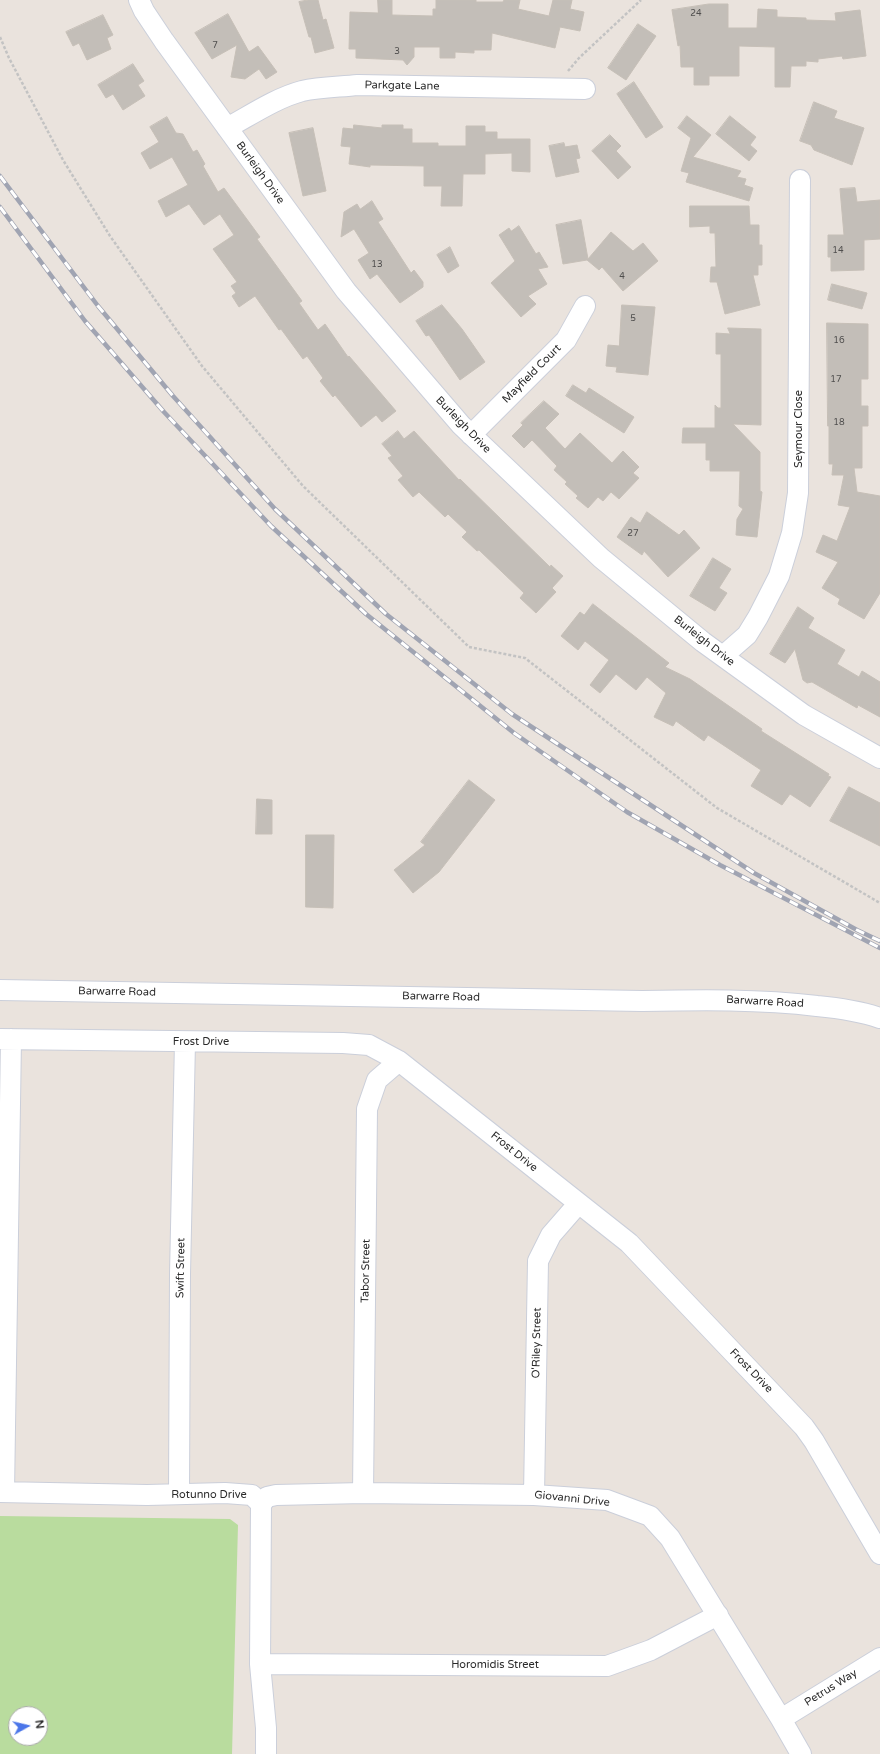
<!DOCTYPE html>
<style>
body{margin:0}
#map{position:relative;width:880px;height:1754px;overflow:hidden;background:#eae3dd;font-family:"Varela Round",sans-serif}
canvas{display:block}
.north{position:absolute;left:8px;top:1706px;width:40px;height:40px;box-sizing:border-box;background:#fff;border:1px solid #aaa;border-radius:50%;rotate:82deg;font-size:11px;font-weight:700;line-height:16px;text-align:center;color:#2a2a2a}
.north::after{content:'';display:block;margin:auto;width:14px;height:18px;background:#4b76e9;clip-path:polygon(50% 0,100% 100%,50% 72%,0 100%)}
</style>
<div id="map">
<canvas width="880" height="1754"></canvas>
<div class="north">N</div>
</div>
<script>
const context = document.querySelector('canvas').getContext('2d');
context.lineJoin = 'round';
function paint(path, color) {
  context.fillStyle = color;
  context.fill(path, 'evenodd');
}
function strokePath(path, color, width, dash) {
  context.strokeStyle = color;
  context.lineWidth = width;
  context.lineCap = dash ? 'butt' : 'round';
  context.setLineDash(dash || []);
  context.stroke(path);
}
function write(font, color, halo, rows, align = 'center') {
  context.font = font + ' "Varela Round",sans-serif';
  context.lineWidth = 3;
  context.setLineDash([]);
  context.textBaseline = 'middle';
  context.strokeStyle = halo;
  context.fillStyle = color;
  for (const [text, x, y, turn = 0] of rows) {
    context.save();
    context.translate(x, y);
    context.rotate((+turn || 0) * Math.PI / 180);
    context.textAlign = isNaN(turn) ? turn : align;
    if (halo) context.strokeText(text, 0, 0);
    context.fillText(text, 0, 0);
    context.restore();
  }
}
const green = new Path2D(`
 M 0,1516 L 230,1519 L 238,1525 L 232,1754 L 0,1754 ZM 16,1714 L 40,1714 L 40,1738 L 16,1738 Z`);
const building = new Path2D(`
 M 308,0 L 318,0 L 323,20 L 326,19 L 334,48 L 315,53 L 311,37 L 309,37 L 299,2 Z
 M 378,0 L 392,0 L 392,15 L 433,16 L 433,9 L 436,9 L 436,0 L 476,0 L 476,2 L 503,2 L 504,0 L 520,0 L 518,9 L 549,16 L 553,0 L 572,0 L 570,9 L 584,12 L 580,31 L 560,27 L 555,48 L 492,33 L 491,50 L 474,50 L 474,53 L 455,52 L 455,58 L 440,58 L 440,47 L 414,47 L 414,57 L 407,65 L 403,60 L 356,58 L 356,49 L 349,49 L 350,12 L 378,13 Z
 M 709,4 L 728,4 L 728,28 L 757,28 L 758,9 L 777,10 L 777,17 L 806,18 L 806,20 L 836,21 L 835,13 L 860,10 L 866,56 L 843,59 L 842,56 L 818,59 L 818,62 L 806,61 L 806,66 L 791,66 L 790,87 L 775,87 L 775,47 L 739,46 L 739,76 L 709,76 L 709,85 L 694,85 L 694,67 L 681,67 L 680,45 L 678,46 L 672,10 Z
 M 228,14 L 249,52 L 258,46 L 277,72 L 266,79 L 259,69 L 245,79 L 231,77 L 237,45 L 212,59 L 195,33 Z
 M 103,15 L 113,35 L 107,38 L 111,49 L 87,60 L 79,43 L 73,46 L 66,32 Z
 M 638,24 L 656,36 L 626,80 L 608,68 Z
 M 133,64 L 144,81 L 138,85 L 145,96 L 123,110 L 113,94 L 106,98 L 98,85 Z
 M 634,82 L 663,127 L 646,138 L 617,94 Z
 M 814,102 L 837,111 L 834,118 L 864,128 L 852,165 L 814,150 L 811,145 L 800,141 Z
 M 687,116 L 711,135 L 693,157 L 741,171 L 737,177 L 746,179 L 744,185 L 753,188 L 749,201 L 686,182 L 689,173 L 681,171 L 691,138 L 678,128 Z
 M 730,116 L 756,137 L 750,145 L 757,151 L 749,161 L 716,134 Z
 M 167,117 L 176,133 L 183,134 L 193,152 L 197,150 L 205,164 L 203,166 L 218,192 L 224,188 L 260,237 L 257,239 L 302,301 L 299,303 L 318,330 L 325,324 L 348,357 L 349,356 L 396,411 L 382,422 L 376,415 L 361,427 L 335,395 L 333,397 L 320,381 L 323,378 L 307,356 L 303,359 L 281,329 L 279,330 L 255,296 L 239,307 L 232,296 L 236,293 L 231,286 L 237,282 L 213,249 L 234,235 L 220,214 L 204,225 L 189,204 L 166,217 L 158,201 L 188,185 L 172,157 L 150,169 L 141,153 L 159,142 L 150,127 Z
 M 354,125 L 382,128 L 382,125 L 403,125 L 403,129 L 412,129 L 412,143 L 438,143 L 438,146 L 466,146 L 466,126 L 485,126 L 485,132 L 497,132 L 497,139 L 530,139 L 530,172 L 512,171 L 512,153 L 485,154 L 485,174 L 463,174 L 462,206 L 441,206 L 442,186 L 424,186 L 424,166 L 370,165 L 370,167 L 349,164 L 351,147 L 341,146 L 343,128 L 353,129 Z
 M 313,128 L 326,191 L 303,196 L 289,133 Z
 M 610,135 L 621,146 L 616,151 L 631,167 L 618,179 L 592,151 Z
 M 564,143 L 565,147 L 577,145 L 580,158 L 576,159 L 579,172 L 556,177 L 549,146 Z
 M 855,188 L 857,202 L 880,200 L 880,239 L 864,240 L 864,270 L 831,271 L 831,257 L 828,257 L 828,235 L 844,235 L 840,189 Z
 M 372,201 L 383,219 L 378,222 L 411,273 L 414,270 L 423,282 L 423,287 L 400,303 L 377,274 L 370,279 L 358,260 L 369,253 L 354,229 L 341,237 L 344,212 L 357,204 L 360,209 Z
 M 690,206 L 749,206 L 750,225 L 759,225 L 759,245 L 762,245 L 762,265 L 758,265 L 758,275 L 753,275 L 760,305 L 725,314 L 717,282 L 710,282 L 711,267 L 716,267 L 715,233 L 710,233 L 710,226 L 690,227 Z
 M 581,220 L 588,259 L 611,232 L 633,251 L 643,243 L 658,261 L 623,291 L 602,267 L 599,270 L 587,260 L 563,264 L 556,225 Z
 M 519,226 L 536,254 L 539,252 L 548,267 L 538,269 L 547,284 L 528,296 L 536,304 L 521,317 L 491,283 L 515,261 L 499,235 L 509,228 L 511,231 Z
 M 450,247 L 459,266 L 448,273 L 437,255 Z
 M 832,284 L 867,293 L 862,309 L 828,300 Z
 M 442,305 L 462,329 L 485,362 L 460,380 L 429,335 L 426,336 L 416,321 Z
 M 622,305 L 655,307 L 648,375 L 616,372 L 617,367 L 606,366 L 608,345 L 619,346 Z
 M 827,323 L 868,324 L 868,379 L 861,379 L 861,406 L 868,406 L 868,426 L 862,426 L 862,468 L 854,468 L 857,492 L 880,496 L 880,593 L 864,619 L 838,604 L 840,599 L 822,588 L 838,562 L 816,552 L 823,535 L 837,541 L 850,507 L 838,505 L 844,475 L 832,475 L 833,464 L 829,464 L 829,426 L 828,426 Z
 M 728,328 L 761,329 L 761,425 L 733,424 L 760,452 L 760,491 L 762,492 L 757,537 L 736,535 L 737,519 L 743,509 L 739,506 L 740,471 L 710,471 L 710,460 L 706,460 L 706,443 L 682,443 L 683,428 L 715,428 L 715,405 L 718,408 L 721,408 L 721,354 L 716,354 L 716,333 L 730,334 Z
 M 573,385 L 586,393 L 589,388 L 634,417 L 624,433 L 566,396 Z
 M 544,401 L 559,414 L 545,428 L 565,449 L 580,433 L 612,463 L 623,451 L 639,467 L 633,473 L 639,478 L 619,499 L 611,492 L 603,501 L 598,497 L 588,508 L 576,498 L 578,496 L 565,484 L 567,482 L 554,470 L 557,466 L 532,440 L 524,448 L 512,436 L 523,425 L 521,423 Z
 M 398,431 L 404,439 L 414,431 L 459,480 L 460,479 L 550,567 L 551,565 L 563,576 L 552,588 L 556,592 L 536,613 L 520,598 L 524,593 L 479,550 L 477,551 L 462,537 L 467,532 L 448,514 L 445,517 L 419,492 L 413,497 L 398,480 L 403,476 L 388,458 L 392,456 L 382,444 Z
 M 647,512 L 679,535 L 684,530 L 700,548 L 668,577 L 644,551 L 642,555 L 617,537 L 631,517 L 640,523 Z
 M 713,558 L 731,569 L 719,588 L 727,593 L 715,611 L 690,596 Z
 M 593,604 L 669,663 L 665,667 L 690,679 L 762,729 L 761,731 L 829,774 L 828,776 L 831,777 L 810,807 L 790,794 L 782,805 L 751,786 L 761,770 L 708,735 L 704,741 L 676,721 L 673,726 L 654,717 L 666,693 L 647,677 L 636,690 L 616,674 L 600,693 L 590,685 L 609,660 L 585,641 L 578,650 L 561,636 L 580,612 L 584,615 Z
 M 798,607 L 814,618 L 808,628 L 845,650 L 837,664 L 859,677 L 862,671 L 880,682 L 880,717 L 858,705 L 857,708 L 812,682 L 807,683 L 803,680 L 795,649 L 785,663 L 770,654 Z
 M 469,780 L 495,800 L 439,872 L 413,893 L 394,870 L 425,845 L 421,842 Z
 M 849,787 L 880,803 L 880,846 L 830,821 Z
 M 257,799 L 272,800 L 272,834 L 256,834 Z
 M 306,835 L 334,835 L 333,908 L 306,907 Z`);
const path = new Path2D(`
 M 0,37 L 9,58 L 63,160 L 110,236 L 202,366 L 303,486 L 469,647 L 525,658 L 717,808 L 880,903
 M 568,71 L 579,58 L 641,0`);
const minor = new Path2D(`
 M 139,0 L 144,11 L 164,41 L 346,291 L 461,425 L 601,558 L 703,642 L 804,715 L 880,758
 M 227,128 C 251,115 276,98 302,91 C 320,87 340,87 358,85 L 585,89
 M 471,435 L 566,340 L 585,306
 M 723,656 L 747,635 L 758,617 L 779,576 L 792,533 L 798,493 L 800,180
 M 0,990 L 642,1001 C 700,1000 759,999 817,1006 C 838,1008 860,1011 880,1018
 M 0,1039 L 343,1043 L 369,1045 L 399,1061 L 629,1243 L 804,1427 L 814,1441 L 880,1554
 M 0,1492 L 147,1495 L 225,1493 L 252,1495 L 261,1504 L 260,1664 L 266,1728 L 266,1754
 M 4,1492 L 11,1039
 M 363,1493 L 367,1109 L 377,1080 L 399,1061
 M 179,1494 L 180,1274 L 185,1042
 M 534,1495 L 538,1261 L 551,1235 L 578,1204
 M 261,1504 L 267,1497 L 276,1495 L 363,1493 L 534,1495 L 607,1500 L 650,1516 L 670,1538 L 781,1719 L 801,1754
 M 260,1664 L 607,1666 L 651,1650 L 718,1615
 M 781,1719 L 880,1658`);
const rail = new Path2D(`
 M 0,176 L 98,306 L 173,396 L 275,509 L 386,614 L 512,714 L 754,873 L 857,930 L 880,941
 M 0,207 L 85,321 L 164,412 L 271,526 L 366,614 L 514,733 L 627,812 L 720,865 L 880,948`);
const numberNames = [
 ["24",696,14],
 ["7",215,46],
 ["3",397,52],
 ["14",838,251],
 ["13",377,265],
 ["4",622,277],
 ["5",633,319],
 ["16",839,341],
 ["17",836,380],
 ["18",839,423],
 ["27",633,534]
];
const streetNames = [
 ["Parkgate Lane",402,86,1],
 ["Burleigh Drive",260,173,54],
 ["Mayfield Court",532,374,-45],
 ["Burleigh Drive",463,425,46],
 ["Seymour Close",799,429,-90],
 ["Burleigh Drive",704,641,38],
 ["Barwarre Road",117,992,1],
 ["Barwarre Road",441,997,1],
 ["Barwarre Road",765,1002,3],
 ["Frost Drive",201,1042],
 ["Frost Drive",514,1152,39],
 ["Swift Street",181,1268,-89],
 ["Tabor Street",366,1271,-89],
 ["O'Riley Street",537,1343,-89],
 ["Frost Drive",751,1371,46],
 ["Rotunno Drive",209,1495],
 ["Giovanni Drive",572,1499,6],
 ["Horomidis Street",495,1665],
 ["Petrus Way",831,1688,-32]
];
paint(green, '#b9dc9e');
paint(building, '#c3beb8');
strokePath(building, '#c6bfb7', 1);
strokePath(minor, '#cbcfda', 22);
strokePath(path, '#c3c3c3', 2.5, [3, 2]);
strokePath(minor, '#fff', 20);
strokePath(rail, '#a0a4b2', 4.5);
strokePath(rail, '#fff', 3, [9]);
write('9px', '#504f4e', null, numberNames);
write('11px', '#2a2a2a', '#fff', streetNames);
</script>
